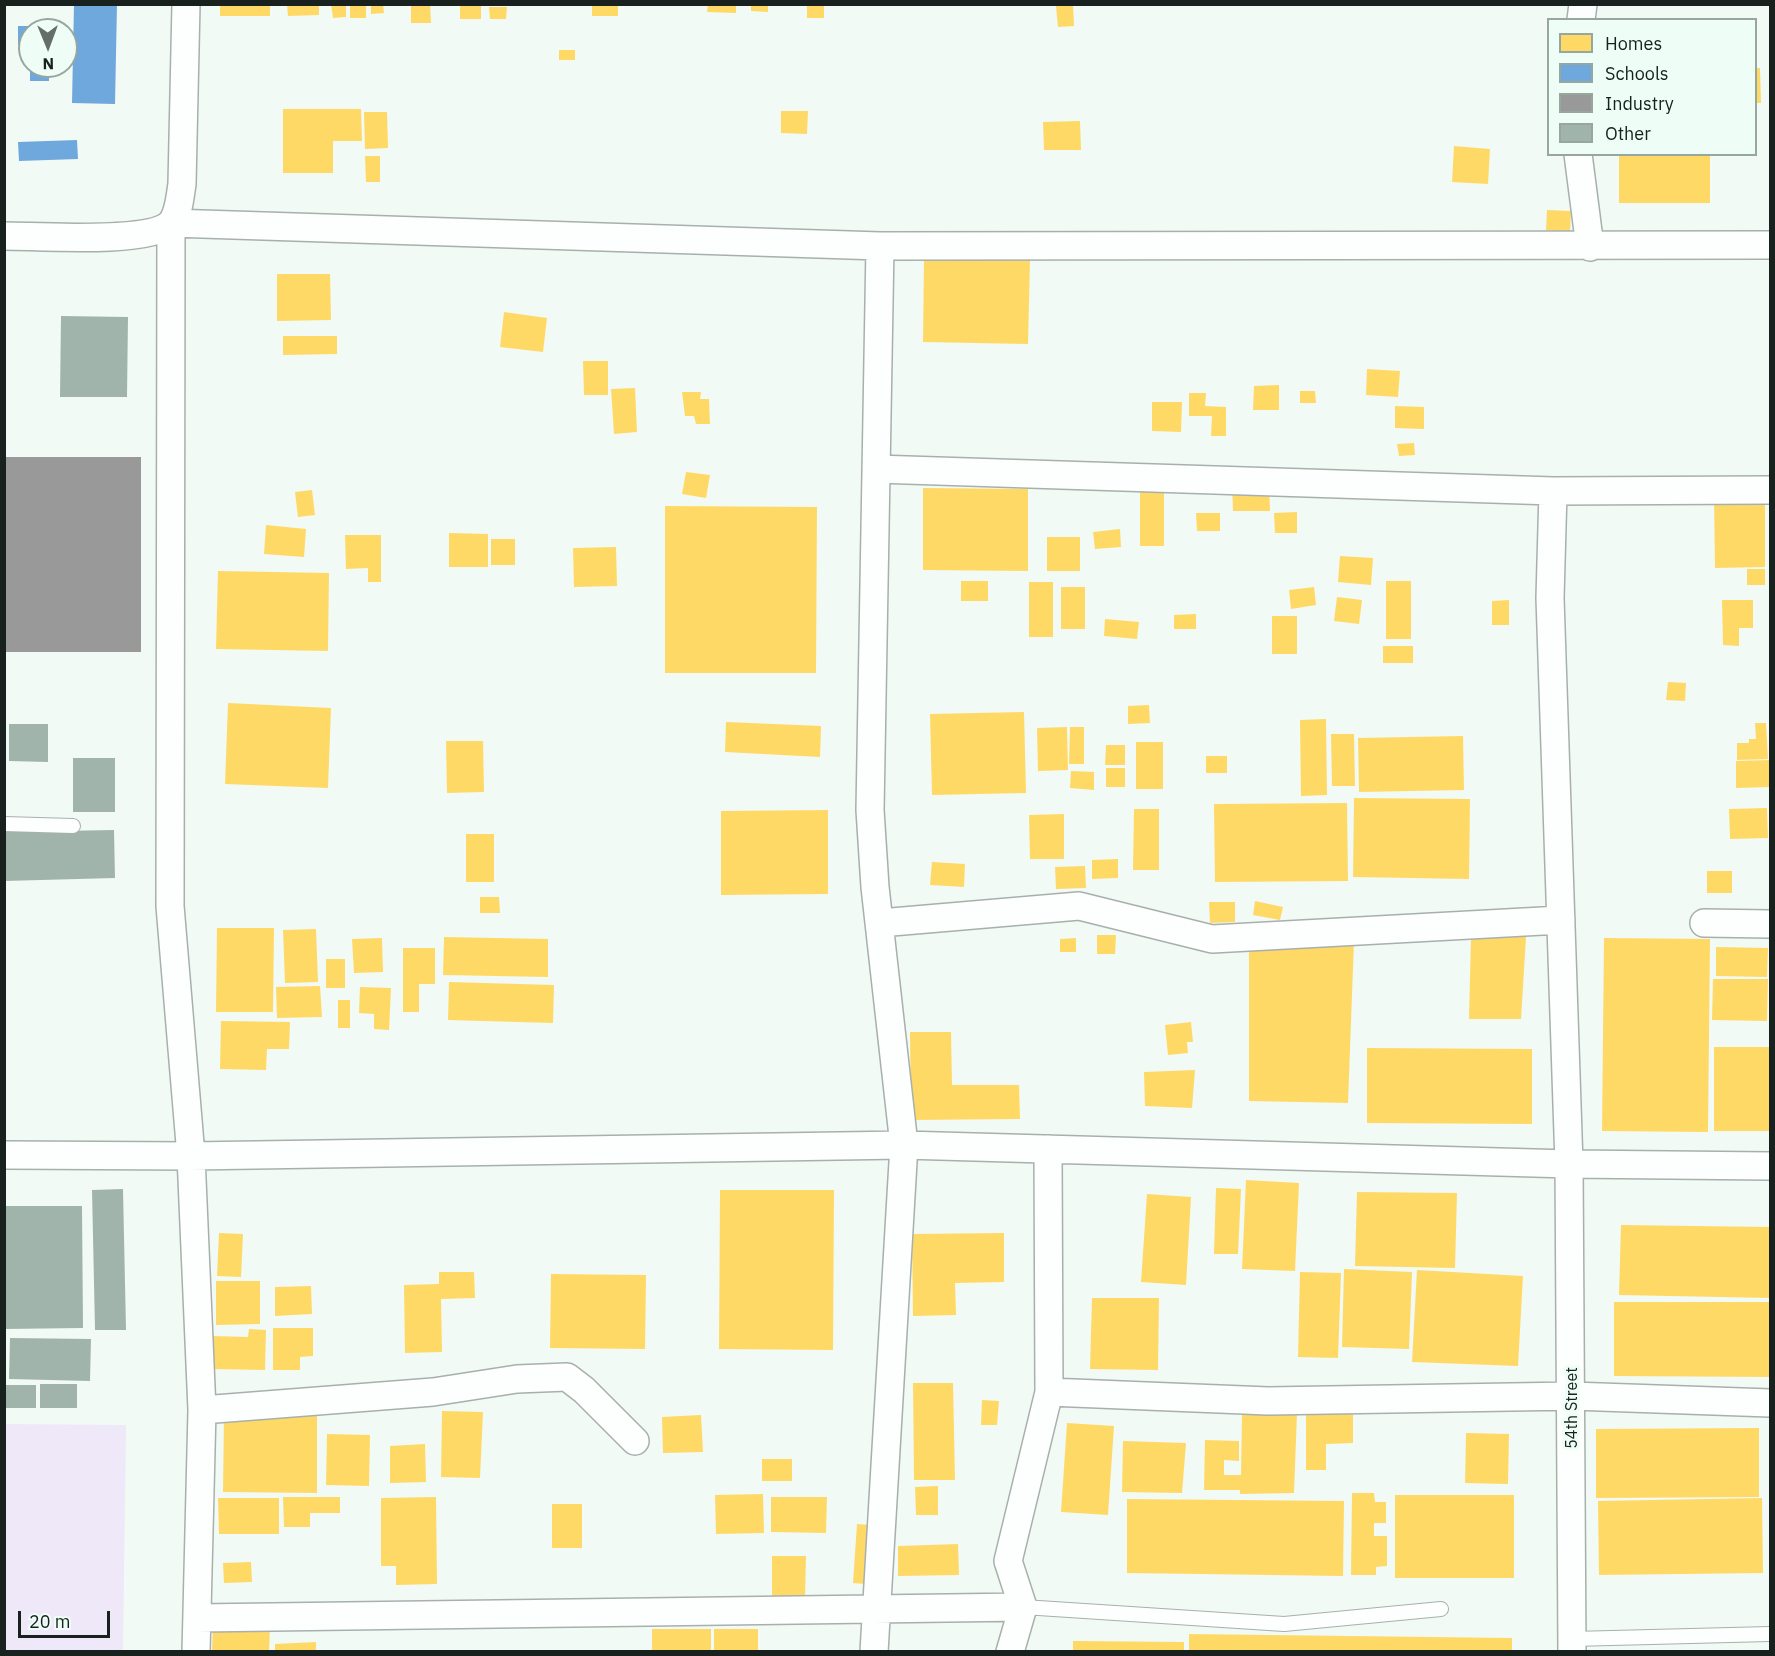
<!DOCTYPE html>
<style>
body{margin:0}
#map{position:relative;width:1775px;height:1656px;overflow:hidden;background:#f2faf6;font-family:"IBM Plex Sans",sans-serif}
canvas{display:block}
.frame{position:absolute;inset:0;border:6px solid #18211d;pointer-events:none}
.legend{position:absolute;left:1547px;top:18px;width:210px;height:138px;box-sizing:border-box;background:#eefef7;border:2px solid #98a6a0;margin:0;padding:8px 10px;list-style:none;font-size:18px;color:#18211d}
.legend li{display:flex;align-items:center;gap:12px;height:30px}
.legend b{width:30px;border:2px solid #98a6a0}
.north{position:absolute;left:18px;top:18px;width:60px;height:60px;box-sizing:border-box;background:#eefef7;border:2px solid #98a6a0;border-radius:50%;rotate:179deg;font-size:16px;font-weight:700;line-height:24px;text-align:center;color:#18211d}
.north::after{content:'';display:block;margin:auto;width:21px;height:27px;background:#646d69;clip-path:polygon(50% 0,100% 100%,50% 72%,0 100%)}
.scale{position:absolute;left:18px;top:1611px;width:92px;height:27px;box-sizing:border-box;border:3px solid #18211d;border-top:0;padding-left:8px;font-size:18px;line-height:21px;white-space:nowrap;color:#18211d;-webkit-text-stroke:4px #eefef7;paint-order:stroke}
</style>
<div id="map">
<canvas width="1775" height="1656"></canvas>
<div class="frame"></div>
<ul class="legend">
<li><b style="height:16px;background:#ffd966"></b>Homes</li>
<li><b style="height:16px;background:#6fa8dc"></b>Schools</li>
<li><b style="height:16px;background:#999"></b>Industry</li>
<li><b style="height:16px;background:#a0b4ac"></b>Other</li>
</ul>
<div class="north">N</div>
<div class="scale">20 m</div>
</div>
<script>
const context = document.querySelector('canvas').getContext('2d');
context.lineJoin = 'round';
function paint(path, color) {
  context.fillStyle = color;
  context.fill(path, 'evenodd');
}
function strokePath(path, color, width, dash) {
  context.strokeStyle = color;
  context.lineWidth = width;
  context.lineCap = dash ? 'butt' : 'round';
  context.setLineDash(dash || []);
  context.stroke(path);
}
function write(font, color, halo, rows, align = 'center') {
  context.font = font + ' "IBM Plex Sans",sans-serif';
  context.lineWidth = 6;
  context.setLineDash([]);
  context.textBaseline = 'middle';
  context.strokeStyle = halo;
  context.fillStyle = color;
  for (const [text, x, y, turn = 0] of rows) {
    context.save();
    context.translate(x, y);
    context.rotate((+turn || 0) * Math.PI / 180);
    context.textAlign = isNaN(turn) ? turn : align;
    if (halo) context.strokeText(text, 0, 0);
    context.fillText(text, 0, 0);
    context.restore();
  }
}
const green = new Path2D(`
 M 5,1424 L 126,1425 L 123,1651 L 5,1651 Z`);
const homes = new Path2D(`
 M 220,4 L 270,4 L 270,16 L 220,16 Z
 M 287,4 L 319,4 L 319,15 L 288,16 Z
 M 331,4 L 346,4 L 346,17 L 333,18 Z
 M 350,4 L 366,4 L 366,18 L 350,18 Z
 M 371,4 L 383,4 L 384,13 L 371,14 Z
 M 411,4 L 430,4 L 431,23 L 411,23 Z
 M 460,4 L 481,4 L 481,19 L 460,19 Z
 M 592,4 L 618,4 L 618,16 L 592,16 Z
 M 708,4 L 736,4 L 736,13 L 707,12 Z
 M 751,4 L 768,4 L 768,12 L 751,11 Z
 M 807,4 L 824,4 L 824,18 L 807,18 Z
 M 1073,4 L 1074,26 L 1058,27 L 1056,6 Z
 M 489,7 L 507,7 L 506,19 L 490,19 Z
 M 559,50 L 575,50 L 575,60 L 559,60 Z
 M 1756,68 L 1760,68 L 1761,103 L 1756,103 Z
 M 283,109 L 361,109 L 362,141 L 333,141 L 333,173 L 283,173 Z
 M 781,111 L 808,111 L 807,134 L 781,133 Z
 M 364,112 L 387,112 L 388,148 L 365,149 Z
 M 1080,121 L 1081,150 L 1044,150 L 1043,122 Z
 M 1454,146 L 1490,149 L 1488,184 L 1452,182 Z
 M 1619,154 L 1710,154 L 1710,203 L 1619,203 Z
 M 365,156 L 380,156 L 380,182 L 366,182 Z
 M 1547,210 L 1571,211 L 1570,232 L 1546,230 Z
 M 924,259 L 1030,260 L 1028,344 L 923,342 Z
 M 277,274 L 330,274 L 331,320 L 277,321 Z
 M 504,312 L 547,318 L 543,352 L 500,347 Z
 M 283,336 L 337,336 L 337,354 L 283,355 Z
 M 583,361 L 608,361 L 608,395 L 584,395 Z
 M 1367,369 L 1400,371 L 1398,397 L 1366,395 Z
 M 1279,385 L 1279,410 L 1253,410 L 1254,386 Z
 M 635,388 L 637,432 L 614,434 L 611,389 Z
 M 1300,391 L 1315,391 L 1316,403 L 1300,403 Z
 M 682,392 L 701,392 L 700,399 L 709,399 L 710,424 L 696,424 L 694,416 L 685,416 Z
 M 1189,393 L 1206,393 L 1205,406 L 1226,407 L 1226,436 L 1211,436 L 1212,416 L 1189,416 Z
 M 1152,402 L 1182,402 L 1181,432 L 1152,431 Z
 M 1395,406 L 1424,407 L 1424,429 L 1395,428 Z
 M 1414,443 L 1415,455 L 1399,456 L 1397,444 Z
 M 686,472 L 710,475 L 706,498 L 682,494 Z
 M 1269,483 L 1270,511 L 1233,511 L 1232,484 Z
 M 923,488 L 1028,489 L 1028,571 L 923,570 Z
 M 312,490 L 315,515 L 298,517 L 295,492 Z
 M 1140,490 L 1164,490 L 1164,546 L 1140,546 Z
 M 1714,497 L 1765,497 L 1765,567 L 1715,568 Z
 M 665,506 L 817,507 L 816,673 L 665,673 Z
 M 1297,512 L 1297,533 L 1275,533 L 1274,513 Z
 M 1196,513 L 1220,513 L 1220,531 L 1197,531 Z
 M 266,525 L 306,529 L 304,557 L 264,554 Z
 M 1120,529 L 1121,547 L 1095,549 L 1093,532 Z
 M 449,533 L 488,534 L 488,567 L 449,567 Z
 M 345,535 L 381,535 L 381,582 L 368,582 L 368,568 L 346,569 Z
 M 1047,537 L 1080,537 L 1080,571 L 1047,571 Z
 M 491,539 L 515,539 L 515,565 L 491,565 Z
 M 616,547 L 617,586 L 574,587 L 573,548 Z
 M 1340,556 L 1373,558 L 1371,585 L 1338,582 Z
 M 1747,569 L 1765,569 L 1765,585 L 1747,585 Z
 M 218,571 L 329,573 L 328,651 L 216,649 Z
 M 961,581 L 988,581 L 988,601 L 961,601 Z
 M 1386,581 L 1411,581 L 1411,639 L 1386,639 Z
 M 1029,582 L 1053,582 L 1053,637 L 1029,637 Z
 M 1061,587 L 1085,587 L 1085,629 L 1061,629 Z
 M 1314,587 L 1316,605 L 1291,609 L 1289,590 Z
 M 1337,597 L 1362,600 L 1359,624 L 1334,621 Z
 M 1509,600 L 1509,625 L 1492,625 L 1492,601 Z
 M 1722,600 L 1753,600 L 1753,628 L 1739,628 L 1739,646 L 1723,645 Z
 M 1196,614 L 1196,629 L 1174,629 L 1174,615 Z
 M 1272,616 L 1297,616 L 1297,654 L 1272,654 Z
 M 1105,619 L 1139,622 L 1137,639 L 1104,636 Z
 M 1383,646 L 1413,646 L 1413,663 L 1383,663 Z
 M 1668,682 L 1686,683 L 1685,701 L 1666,700 Z
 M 228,703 L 331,708 L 328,788 L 225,784 Z
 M 1149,705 L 1150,723 L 1128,724 L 1128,706 Z
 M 1024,712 L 1026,793 L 932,795 L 930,714 Z
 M 1326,719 L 1327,795 L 1301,796 L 1300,720 Z
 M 726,722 L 821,726 L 820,757 L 725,752 Z
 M 1755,723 L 1766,723 L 1768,759 L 1737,760 L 1737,743 L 1749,743 L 1749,739 L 1756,739 Z
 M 1067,727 L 1068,770 L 1038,771 L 1037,728 Z
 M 1070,727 L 1084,727 L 1084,764 L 1069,764 Z
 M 1331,734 L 1354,734 L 1355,786 L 1332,786 Z
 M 1463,736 L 1464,790 L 1359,792 L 1358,738 Z
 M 446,741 L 483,741 L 484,792 L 447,793 Z
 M 1136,742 L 1163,742 L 1163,789 L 1136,789 Z
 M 1106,745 L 1125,745 L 1125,765 L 1105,765 Z
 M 1206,756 L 1227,756 L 1227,773 L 1206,773 Z
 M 1770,760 L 1770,787 L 1736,788 L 1736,761 Z
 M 1106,768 L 1125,768 L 1125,787 L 1106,787 Z
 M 1071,771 L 1094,772 L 1094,790 L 1070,788 Z
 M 1354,798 L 1470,799 L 1469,879 L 1353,877 Z
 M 1347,803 L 1348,881 L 1215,882 L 1214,804 Z
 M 1767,808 L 1768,838 L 1730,839 L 1729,809 Z
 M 1134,809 L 1159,809 L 1159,870 L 1133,870 Z
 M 828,810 L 828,894 L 721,895 L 721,811 Z
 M 1064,814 L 1064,859 L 1030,859 L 1029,815 Z
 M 466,834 L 494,834 L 494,882 L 466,882 Z
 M 1118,859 L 1118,878 L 1092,879 L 1092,860 Z
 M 932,862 L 965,864 L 964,887 L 930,885 Z
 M 1085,866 L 1086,888 L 1056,889 L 1055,867 Z
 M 1707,871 L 1732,871 L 1732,893 L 1707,893 Z
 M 480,897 L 499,897 L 500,913 L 480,913 Z
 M 1255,901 L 1283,907 L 1280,920 L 1253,915 Z
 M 1209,902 L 1235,902 L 1235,922 L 1210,923 Z
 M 217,928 L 274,928 L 273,1012 L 216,1012 Z
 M 316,929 L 318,982 L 285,983 L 283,930 Z
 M 1097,935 L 1116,935 L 1115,954 L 1097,954 Z
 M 444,937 L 548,939 L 548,977 L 443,975 Z
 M 1471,937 L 1526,937 L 1521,1019 L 1469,1019 Z
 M 382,938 L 383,972 L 354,973 L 352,939 Z
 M 1076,938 L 1076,952 L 1060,952 L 1060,939 Z
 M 1604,938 L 1710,939 L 1708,1132 L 1602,1131 Z
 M 1354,941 L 1348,1103 L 1249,1101 L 1249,944 Z
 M 1716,947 L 1768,948 L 1767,977 L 1716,976 Z
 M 403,948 L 435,948 L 435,984 L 419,984 L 419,1012 L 403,1012 Z
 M 326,959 L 345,959 L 345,988 L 326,988 Z
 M 1713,979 L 1768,979 L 1767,1021 L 1712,1020 Z
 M 449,982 L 554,985 L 553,1023 L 448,1020 Z
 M 320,986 L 322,1017 L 277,1018 L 276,987 Z
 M 360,987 L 391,988 L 389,1030 L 374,1029 L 374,1014 L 359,1013 Z
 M 338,1000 L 350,1000 L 350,1028 L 338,1028 Z
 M 221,1021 L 290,1022 L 289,1049 L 267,1049 L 266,1070 L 220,1069 Z
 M 1191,1022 L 1193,1042 L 1187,1042 L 1188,1053 L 1168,1055 L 1165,1025 Z
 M 910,1032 L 951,1032 L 952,1085 L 1019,1085 L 1020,1119 L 911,1120 Z
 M 1714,1047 L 1770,1047 L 1770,1131 L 1714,1131 Z
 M 1367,1048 L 1532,1049 L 1532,1124 L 1367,1123 Z
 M 1195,1070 L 1192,1108 L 1145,1106 L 1144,1072 Z
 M 1246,1180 L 1299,1183 L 1295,1271 L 1242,1269 Z
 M 1216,1188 L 1241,1189 L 1238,1254 L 1214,1254 Z
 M 720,1190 L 834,1190 L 833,1350 L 719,1349 Z
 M 1357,1192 L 1457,1193 L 1455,1268 L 1355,1266 Z
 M 1147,1194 L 1191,1197 L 1186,1285 L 1141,1282 Z
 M 1621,1225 L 1770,1227 L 1770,1298 L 1619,1295 Z
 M 219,1233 L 243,1234 L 241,1277 L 217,1276 Z
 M 1004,1233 L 1004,1282 L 955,1283 L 956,1315 L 913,1316 L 912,1234 Z
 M 1344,1269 L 1412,1272 L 1409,1349 L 1342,1347 Z
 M 1417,1270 L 1523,1276 L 1518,1366 L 1412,1362 Z
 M 439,1272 L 474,1272 L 475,1298 L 441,1299 L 442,1352 L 405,1353 L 404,1285 L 439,1284 Z
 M 1300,1272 L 1341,1273 L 1338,1358 L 1298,1357 Z
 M 551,1274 L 646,1275 L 645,1349 L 550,1348 Z
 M 216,1281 L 260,1281 L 260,1324 L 216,1325 Z
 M 311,1286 L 312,1314 L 275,1316 L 275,1287 Z
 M 1092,1298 L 1159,1298 L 1158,1370 L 1090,1369 Z
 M 1614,1302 L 1770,1302 L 1770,1377 L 1614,1376 Z
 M 273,1328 L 313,1328 L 313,1356 L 300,1357 L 300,1370 L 273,1370 Z
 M 249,1329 L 266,1330 L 265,1370 L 211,1369 L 212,1336 L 248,1337 Z
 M 913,1383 L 953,1383 L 955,1480 L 914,1480 Z
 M 982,1400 L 999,1401 L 997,1425 L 981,1425 Z
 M 442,1411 L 483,1412 L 480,1478 L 441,1477 Z
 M 1297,1413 L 1294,1493 L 1240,1494 L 1240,1490 L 1204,1490 L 1205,1440 L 1239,1441 L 1239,1461 L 1224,1460 L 1224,1475 L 1241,1475 L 1242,1414 Z
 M 1306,1413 L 1353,1413 L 1353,1443 L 1326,1444 L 1326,1470 L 1306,1470 Z
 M 224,1414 L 317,1415 L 317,1493 L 223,1492 Z
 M 701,1415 L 703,1452 L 663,1453 L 662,1417 Z
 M 1067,1423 L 1114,1426 L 1108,1515 L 1061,1512 Z
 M 1759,1428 L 1759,1497 L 1596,1498 L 1596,1429 Z
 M 1466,1433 L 1509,1434 L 1508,1484 L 1465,1483 Z
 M 327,1434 L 370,1435 L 369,1486 L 326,1485 Z
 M 1123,1441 L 1186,1443 L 1182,1493 L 1122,1492 Z
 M 425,1444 L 426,1482 L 390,1483 L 390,1446 Z
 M 762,1459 L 792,1459 L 792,1481 L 762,1481 Z
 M 938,1486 L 938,1515 L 916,1515 L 915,1487 Z
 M 1352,1493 L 1374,1493 L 1375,1502 L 1386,1502 L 1386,1523 L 1374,1523 L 1374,1536 L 1387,1536 L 1387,1566 L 1376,1567 L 1376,1575 L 1351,1575 Z
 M 763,1494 L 764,1533 L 716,1534 L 715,1495 Z
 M 1395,1495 L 1514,1495 L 1514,1578 L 1395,1578 Z
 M 283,1497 L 340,1497 L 340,1513 L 310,1513 L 310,1527 L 284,1527 Z
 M 436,1497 L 437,1584 L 396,1585 L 396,1566 L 381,1566 L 381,1498 Z
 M 771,1497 L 827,1497 L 826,1533 L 771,1532 Z
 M 218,1498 L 279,1498 L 279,1534 L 219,1534 Z
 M 1762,1498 L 1763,1573 L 1599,1575 L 1598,1501 Z
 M 1127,1499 L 1344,1501 L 1343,1576 L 1127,1573 Z
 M 552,1504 L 582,1504 L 582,1548 L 552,1548 Z
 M 857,1524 L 870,1525 L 866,1584 L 853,1583 Z
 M 958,1544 L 959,1575 L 898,1576 L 898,1546 Z
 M 772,1556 L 806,1556 L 805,1598 L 772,1598 Z
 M 251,1562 L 252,1582 L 224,1583 L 223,1563 Z
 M 213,1625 L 270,1626 L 269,1652 L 212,1652 Z
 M 652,1629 L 711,1629 L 711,1652 L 652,1652 Z
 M 714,1629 L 758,1629 L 758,1652 L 714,1652 Z
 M 1189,1634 L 1512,1638 L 1512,1652 L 1189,1652 Z
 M 1073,1641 L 1184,1642 L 1184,1652 L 1073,1652 Z
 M 316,1642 L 316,1652 L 275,1652 L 275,1644 Z`);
const schools = new Path2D(`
 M 74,4 L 117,4 L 115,104 L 72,103 Z
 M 18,26 L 31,26 L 30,44 L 18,45 Z
 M 30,66 L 49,66 L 49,81 L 30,81 Z
 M 77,140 L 78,159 L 19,161 L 18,142 Z`);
const industry = new Path2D(`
 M 4,457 L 141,457 L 141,652 L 4,652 Z`);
const building = new Path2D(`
 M 61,316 L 128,317 L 127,397 L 60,397 Z
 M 9,724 L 48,724 L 48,762 L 9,761 Z
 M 73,758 L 115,758 L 115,812 L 73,812 Z
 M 114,830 L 115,878 L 4,881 L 5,832 Z
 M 123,1189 L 126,1330 L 95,1330 L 92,1190 Z
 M 4,1206 L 82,1206 L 83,1328 L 4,1329 Z
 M 10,1338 L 91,1339 L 90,1381 L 9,1379 Z
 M 40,1384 L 77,1384 L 77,1408 L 40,1408 Z
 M 5,1385 L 36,1385 L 36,1408 L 5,1408 Z`);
const lane = new Path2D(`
 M 4,824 L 73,826
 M 1023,1607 L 1284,1624 L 1441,1609
 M 1572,1639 L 1770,1634`);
const street = new Path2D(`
 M 1581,20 L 1583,4
 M 1578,154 L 1590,247
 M 4,236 C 38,236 148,244 170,224 C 179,215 180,196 182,184 L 186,4
 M 876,469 L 1553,491 L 1770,490
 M 1553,491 L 1550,598 L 1569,1164 L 1572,1652
 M 880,923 L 1079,906 L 1212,939 L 1561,920
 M 1704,923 L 1770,924
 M 4,1155 L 191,1156 L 904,1145 L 1569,1164 L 1770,1166
 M 1049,1392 L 1268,1401 L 1572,1396 L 1770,1403
 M 202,1410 L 433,1392 L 517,1379 L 567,1377 L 584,1390 L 635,1441
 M 197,1618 L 1023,1607
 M 196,1652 L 202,1410 L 191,1156 L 170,906 L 171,223 L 880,246 L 1770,245
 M 874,1652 L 904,1145 L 875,887 L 870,810 L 880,246
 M 1010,1652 L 1023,1607 L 1008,1561 L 1049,1392 L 1048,1149`);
const streetNames = [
 ["54th Street",1572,1408,-90]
];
paint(green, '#eee8f9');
paint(homes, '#ffd966');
paint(schools, '#6fa8dc');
paint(industry, '#999');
paint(building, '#a0b4ac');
strokePath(lane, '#a8b0ac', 16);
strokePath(street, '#a8b0ac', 30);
strokePath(lane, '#fdfefe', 14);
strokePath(street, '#fdfefe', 27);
write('16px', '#18211d', '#eefef7', streetNames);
</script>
